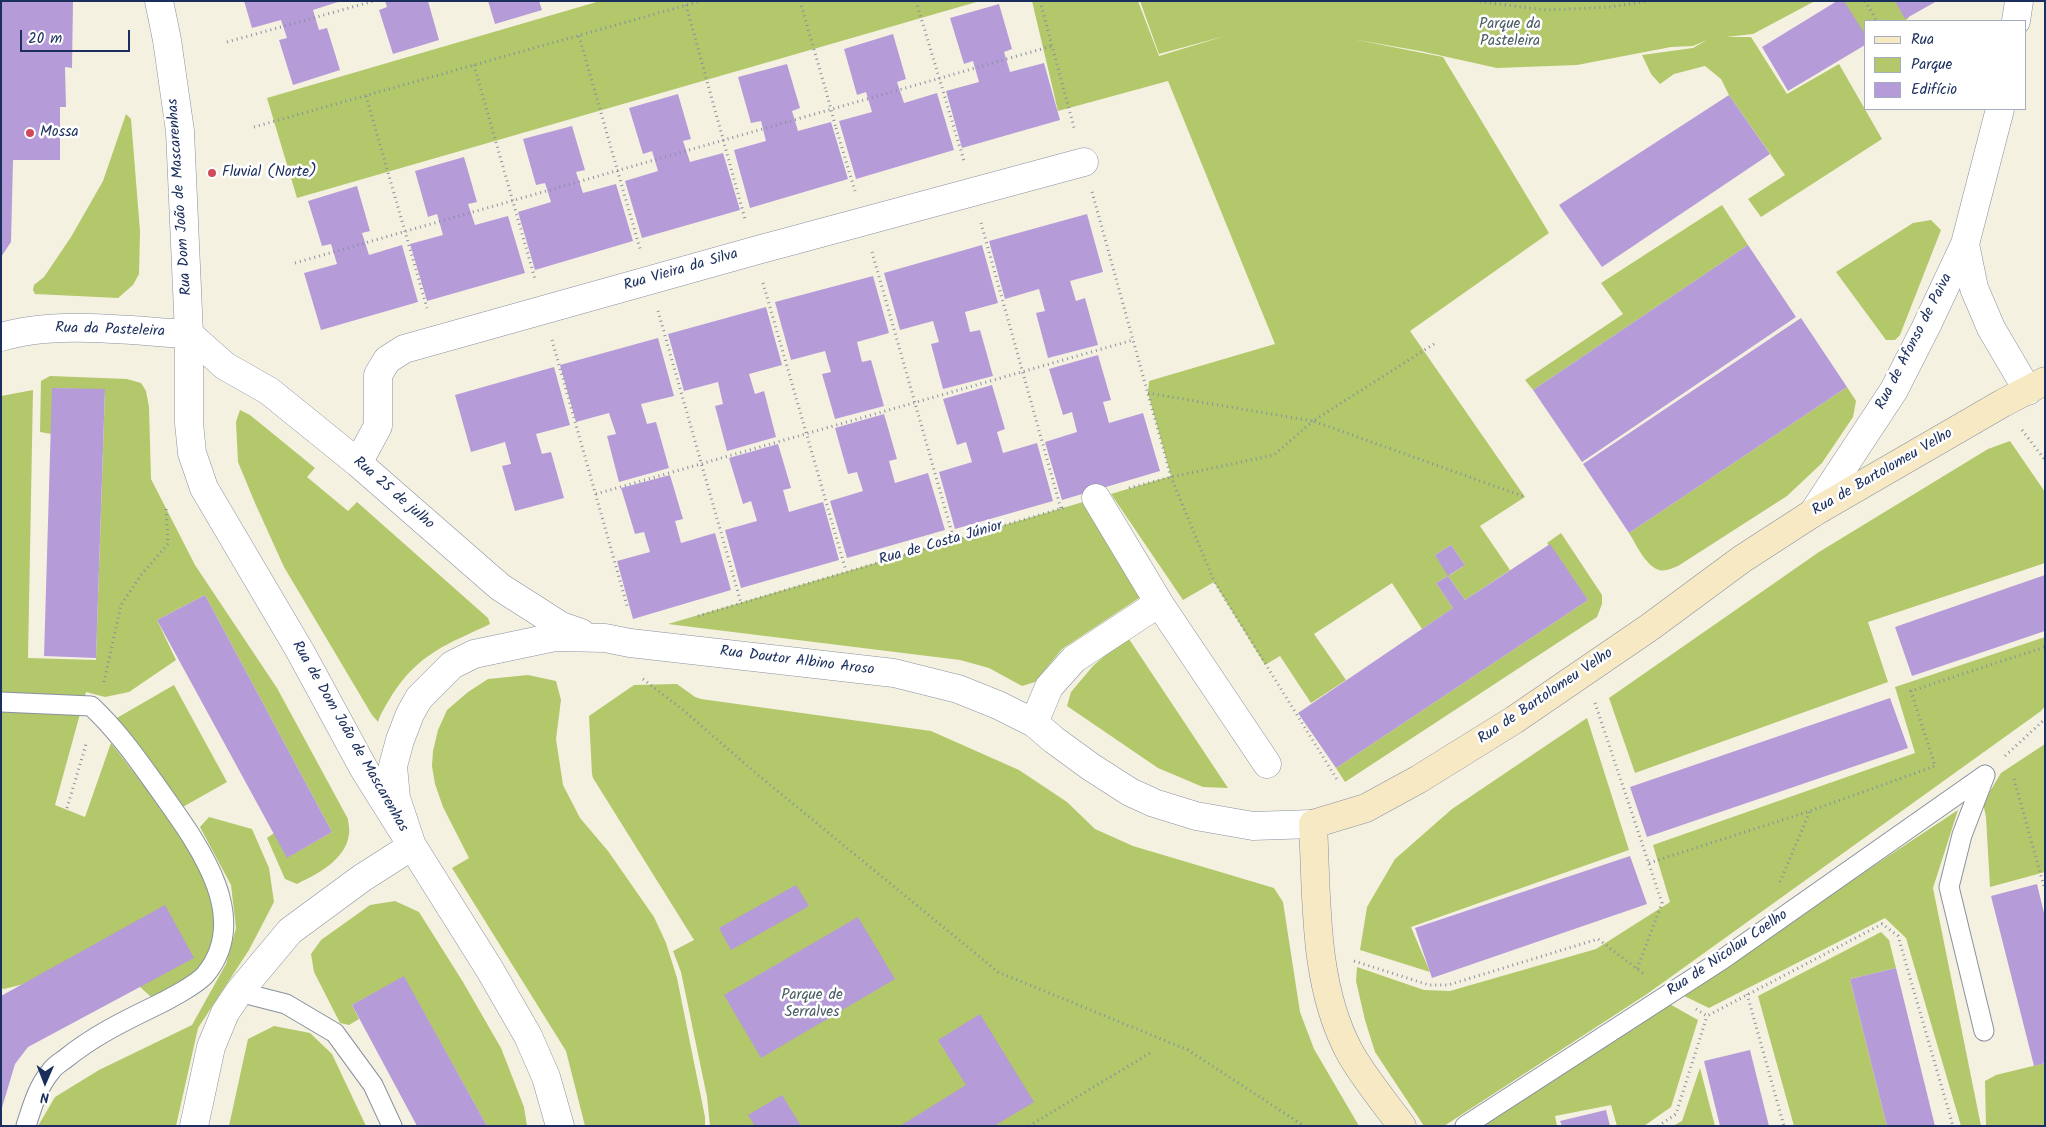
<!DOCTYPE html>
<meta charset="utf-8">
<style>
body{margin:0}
#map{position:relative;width:2046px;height:1127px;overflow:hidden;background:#f5f1e1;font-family:Kalam,sans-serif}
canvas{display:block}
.frame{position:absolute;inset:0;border:2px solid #1b2f5e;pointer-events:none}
.legend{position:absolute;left:1864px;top:20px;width:162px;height:90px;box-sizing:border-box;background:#fff;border:1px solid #a4acbf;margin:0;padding:6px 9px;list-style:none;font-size:15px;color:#1b2f5e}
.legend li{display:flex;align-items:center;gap:10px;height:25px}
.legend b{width:25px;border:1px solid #a4acbf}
.north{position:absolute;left:20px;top:1057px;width:50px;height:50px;-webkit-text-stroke:4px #fff;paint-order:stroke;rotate:181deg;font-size:14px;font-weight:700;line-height:20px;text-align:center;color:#1b2f5e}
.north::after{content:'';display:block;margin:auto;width:18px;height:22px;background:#1b2f5e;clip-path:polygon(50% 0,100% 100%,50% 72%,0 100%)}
.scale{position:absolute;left:20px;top:30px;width:110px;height:22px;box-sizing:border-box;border:2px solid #1b2f5e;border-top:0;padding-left:6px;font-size:15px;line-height:18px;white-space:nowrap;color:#1b2f5e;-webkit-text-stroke:4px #fff;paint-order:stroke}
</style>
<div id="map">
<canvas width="2046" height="1127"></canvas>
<div class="frame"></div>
<ul class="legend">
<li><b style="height:6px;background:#f7e9c3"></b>Rua</li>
<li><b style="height:14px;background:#b3c76b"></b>Parque</li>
<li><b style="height:14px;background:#b69bd9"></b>Edifício</li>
</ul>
<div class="north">N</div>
<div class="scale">20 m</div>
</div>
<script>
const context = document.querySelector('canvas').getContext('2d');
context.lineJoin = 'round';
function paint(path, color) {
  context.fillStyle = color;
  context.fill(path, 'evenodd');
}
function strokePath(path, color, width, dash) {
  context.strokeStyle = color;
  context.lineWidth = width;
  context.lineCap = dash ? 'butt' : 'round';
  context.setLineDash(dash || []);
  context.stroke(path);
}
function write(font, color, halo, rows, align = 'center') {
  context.font = font + ' Kalam,sans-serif';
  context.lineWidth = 5;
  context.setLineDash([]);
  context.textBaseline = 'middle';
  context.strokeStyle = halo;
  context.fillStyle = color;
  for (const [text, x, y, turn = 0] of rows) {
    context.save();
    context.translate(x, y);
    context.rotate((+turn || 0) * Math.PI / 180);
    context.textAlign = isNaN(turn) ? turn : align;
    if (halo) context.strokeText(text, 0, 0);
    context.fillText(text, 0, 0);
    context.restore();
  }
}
const green = new Path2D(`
 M 600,1 L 980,1 L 297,198 L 267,98 Z
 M 1032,1 L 1138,1 L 1159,56 L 1225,36 L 1159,54 L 1140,1 L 1815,1 L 1753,34 L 1726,37 L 1751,37 L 1787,94 L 1839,64 L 1882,139 L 1761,217 L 1748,199 L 1785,175 L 1729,95 L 1721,79 L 1705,66 L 1674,74 L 1660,84 L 1651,74 L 1642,55 L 1693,48 L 1707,40 L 1693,46 L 1671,47 L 1577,65 L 1497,68 L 1420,51 L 1352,39 L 1443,57 L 1549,233 L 1410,331 L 1525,497 L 1480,526 L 1510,570 L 1465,600 L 1448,576 L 1436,583 L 1453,608 L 1422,629 L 1392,583 L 1314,634 L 1346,680 L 1311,703 L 1280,656 L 1265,665 L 1214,582 L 1183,600 L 1111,494 L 1171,476 L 1148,393 L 1149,381 L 1275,344 L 1168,81 L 1058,111 ZM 1451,545 L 1465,565 L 1450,575 L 1435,555 Z
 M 1840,1 L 1899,1 L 1909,18 L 1904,21 L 1865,21 L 1865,44 Z
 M 126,114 L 131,119 L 140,231 L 139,274 L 133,285 L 118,298 L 35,294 L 33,290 L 34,285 L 44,277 L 71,237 L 103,181 Z
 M 1722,205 L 1748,245 L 1533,390 L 1525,380 L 1623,314 L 1601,283 Z
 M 1931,220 L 1941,230 L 1900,335 L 1895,340 L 1886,340 L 1836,272 L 1913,223 Z
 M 50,376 L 127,379 L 141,383 L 146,391 L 149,407 L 151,479 L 195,565 L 277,688 L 348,819 C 348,823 350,829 349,834 C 346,860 317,874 297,884 L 285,879 L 267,838 L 274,833 L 288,857 L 332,832 L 205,595 L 157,620 L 176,660 L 129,692 L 105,697 L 86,692 L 55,805 L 85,817 L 111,743 L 188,843 L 207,872 L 218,916 L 208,960 L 174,991 L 151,997 L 139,986 L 24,984 L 4,989 L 1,988 L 1,396 L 33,390 L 28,658 L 96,660 L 96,658 L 105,390 L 53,388 L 51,434 L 40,432 L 41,381 Z
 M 1847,387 L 1856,401 L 1853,417 L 1822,463 L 1787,496 L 1678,566 C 1672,568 1665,572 1659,570 C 1645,565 1636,544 1629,533 Z
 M 240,410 L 250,415 L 315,468 L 307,477 L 348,511 L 357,502 L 488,618 L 490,624 C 448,644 419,653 392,695 C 387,704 381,712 378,722 L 372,715 L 284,567 L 255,503 L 238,462 L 236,422 Z
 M 2010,441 L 2045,492 L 2045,563 L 1868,622 L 1888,682 L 1635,773 L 1609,698 L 1819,552 L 1988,449 Z
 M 1083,502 L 1142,596 L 1062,649 L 1035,682 L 1022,686 L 989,668 L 960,660 L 668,624 Z
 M 1561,533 L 1602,595 L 1602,604 L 1597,617 L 1345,782 L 1336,768 L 1588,600 L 1547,543 Z
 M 1127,636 L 1228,788 L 1203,787 L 1158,768 L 1067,706 L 1071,692 L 1093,666 Z
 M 2045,637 L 2045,706 L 2041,711 L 1647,994 L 1444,1126 L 1424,1126 L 1375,1052 L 1365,1020 L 1356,981 L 1357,967 L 1424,990 L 1450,991 L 1596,949 L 1670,902 L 1653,845 L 1915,753 L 1895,687 Z
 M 528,675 L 556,681 L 561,700 L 556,739 L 563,785 L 580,818 L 608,851 L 654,917 L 666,943 L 677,978 L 705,1117 L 705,1126 L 585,1126 L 566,1051 L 452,868 L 469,858 L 443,807 L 435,784 L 432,766 L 433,751 L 438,730 L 447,710 L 468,692 L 488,679 Z
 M 677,684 L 695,697 L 701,699 L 931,731 L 1019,770 L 1067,802 L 1095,829 L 1133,846 L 1274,888 L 1283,902 L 1300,1012 L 1314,1049 L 1359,1126 L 710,1126 L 707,1097 L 681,972 L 673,951 L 694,940 L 593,778 L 592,774 L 589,716 L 634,685 Z
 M 174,685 L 227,782 L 181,808 L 115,719 Z
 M 1587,718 L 1629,850 L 1411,927 L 1430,972 L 1360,950 L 1367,907 L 1395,859 L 1452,809 Z
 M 2045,744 L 2045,872 L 1990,887 L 1986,817 L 1983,803 L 2001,773 Z
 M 1958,810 L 1933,888 L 1981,1126 L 1961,1126 L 1906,938 L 1885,918 L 1709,1008 L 1680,994 Z
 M 209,817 L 252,829 L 269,868 L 274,902 L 249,950 L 198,1028 L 176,1126 L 38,1126 L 55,1097 L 99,1070 L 192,1025 L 226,964 L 236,928 L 231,885 L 200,827 Z
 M 395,901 L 419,912 L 463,982 L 501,1048 L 524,1107 L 527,1126 L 487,1126 L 404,977 L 352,1005 L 359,1019 L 349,1025 L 340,1023 L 314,972 L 311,954 L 321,940 L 370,905 Z
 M 1881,932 L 1889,940 L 1896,968 L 1850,979 L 1887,1126 L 1794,1126 L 1758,996 Z
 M 1666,1002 L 1698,1020 L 1671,1107 L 1644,1126 L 1617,1126 L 1611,1105 L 1555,1116 L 1557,1126 L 1476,1126 Z
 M 274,1026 L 310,1033 L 332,1054 L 366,1126 L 229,1126 L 248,1039 Z
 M 2045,1063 L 2045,1126 L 1986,1126 L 1985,1081 L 1996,1075 Z
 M 1700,1068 L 1715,1126 L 1673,1126 L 1682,1121 Z`);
const building = new Path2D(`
 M 1,1 L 73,1 L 72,68 L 65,67 L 66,107 L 60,107 L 60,160 L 13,160 L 11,242 L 1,257 Z
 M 244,1 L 341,1 L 313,10 L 319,30 L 327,28 L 340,70 L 293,85 L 279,40 L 287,38 L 281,20 L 252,28 Z
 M 385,1 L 428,1 L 439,40 L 393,54 L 379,10 L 387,7 Z
 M 488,1 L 539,1 L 542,10 L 495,24 Z
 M 1837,1 L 1844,1 L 1865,34 L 1865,45 L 1788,91 L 1762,47 Z
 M 1895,1 L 1937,1 L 1905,19 Z
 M 999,4 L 1012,49 L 1004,52 L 1010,72 L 1044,63 L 1060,120 L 962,148 L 946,91 L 979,82 L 973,61 L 964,64 L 950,18 Z
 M 893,34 L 906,79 L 897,82 L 904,103 L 937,93 L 954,150 L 856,179 L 839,121 L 872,112 L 866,92 L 857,95 L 844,49 Z
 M 787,64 L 800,108 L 792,111 L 798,131 L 831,122 L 848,179 L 750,208 L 734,150 L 766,141 L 761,121 L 751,123 L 738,77 Z
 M 678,94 L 691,139 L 683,141 L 690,162 L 723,153 L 740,210 L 642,238 L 625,181 L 658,171 L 652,151 L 643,154 L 629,108 Z
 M 1729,95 L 1770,154 L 1602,267 L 1559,205 Z
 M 572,126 L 585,170 L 576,172 L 583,193 L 616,184 L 633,241 L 535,270 L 518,212 L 551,202 L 545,183 L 536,185 L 523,139 Z
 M 464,157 L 477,202 L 468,204 L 475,225 L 508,216 L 525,273 L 427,301 L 410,244 L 443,235 L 437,214 L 428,217 L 415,171 Z
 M 357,186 L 370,231 L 362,233 L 369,255 L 402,245 L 418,302 L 321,330 L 304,273 L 337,264 L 331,244 L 322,246 L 308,201 Z
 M 1087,214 L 1103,272 L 1070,281 L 1076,301 L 1085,298 L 1098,345 L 1048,358 L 1036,313 L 1045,311 L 1039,289 L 1005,299 L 989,241 Z
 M 982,245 L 998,303 L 965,312 L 970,332 L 980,330 L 993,376 L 943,389 L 931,344 L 939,342 L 933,321 L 900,330 L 884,273 Z
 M 1748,245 L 1796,317 L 1582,462 L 1533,390 Z
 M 873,276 L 889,333 L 857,342 L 862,362 L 871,360 L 884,406 L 835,419 L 822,374 L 831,372 L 825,351 L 791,360 L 775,302 Z
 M 766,307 L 782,365 L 749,374 L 755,394 L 764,391 L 776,437 L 727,451 L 715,406 L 723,404 L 718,382 L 684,391 L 668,334 Z
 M 1801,318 L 1847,387 L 1629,533 L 1583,464 Z
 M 658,338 L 674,396 L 641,404 L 647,424 L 656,422 L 669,468 L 619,482 L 607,436 L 616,434 L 609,413 L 576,422 L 560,365 Z
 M 1098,355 L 1111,400 L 1103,402 L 1109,423 L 1143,413 L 1160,471 L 1062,500 L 1045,442 L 1077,432 L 1072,412 L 1063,415 L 1049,369 Z
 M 554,367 L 570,425 L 536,434 L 542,454 L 551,452 L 564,498 L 515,511 L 502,466 L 511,464 L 505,442 L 471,452 L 455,395 Z
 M 992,385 L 1005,429 L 997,432 L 1003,453 L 1037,443 L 1053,501 L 955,529 L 939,472 L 972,462 L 966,442 L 957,445 L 943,399 Z
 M 52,388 L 105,389 L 96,658 L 44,656 Z
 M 884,414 L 897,459 L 889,461 L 895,483 L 928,473 L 945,530 L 847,558 L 830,501 L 863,491 L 857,472 L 848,474 L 835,428 Z
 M 778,444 L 791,488 L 783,490 L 789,512 L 823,502 L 839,560 L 741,588 L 725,530 L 757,521 L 751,501 L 743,504 L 729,458 Z
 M 670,475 L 683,519 L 675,521 L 681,543 L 715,533 L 731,590 L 633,619 L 617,561 L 650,552 L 644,532 L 635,534 L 621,488 Z
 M 1550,544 L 1588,600 L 1336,768 L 1298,713 L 1453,608 L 1436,583 L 1448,576 L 1465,600 Z
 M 1451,545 L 1465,565 L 1448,576 L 1435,555 Z
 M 2045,575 L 2045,631 L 1912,676 L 1895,627 Z
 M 205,595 L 332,832 L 287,858 L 157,620 Z
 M 1890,698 L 1908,748 L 1647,837 L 1630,787 Z
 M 1630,856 L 1647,904 L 1432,978 L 1415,928 Z
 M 2037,884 L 2045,917 L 2045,1063 L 2034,1066 L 1991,896 Z
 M 796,885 L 809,906 L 731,950 L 719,928 Z
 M 165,905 L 194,958 L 28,1047 L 15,1064 L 1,1111 L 1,996 Z
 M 858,917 L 895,979 L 761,1058 L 724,995 Z
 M 1896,968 L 1935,1126 L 1887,1126 L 1850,979 Z
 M 404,976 L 487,1126 L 417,1126 L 352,1005 Z
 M 980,1014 L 1034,1102 L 994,1126 L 900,1126 L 966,1085 L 938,1040 Z
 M 1750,1050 L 1769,1126 L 1720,1126 L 1704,1061 Z
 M 782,1095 L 801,1126 L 755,1126 L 748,1115 Z
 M 1606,1110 L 1610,1126 L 1562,1126 L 1560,1121 Z`);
const path = new Path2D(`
 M 800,1 L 826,91
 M 916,1 L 964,161
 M 1040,1 L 1075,131
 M 1475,1 L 1546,10 L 1610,7 L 1649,1
 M 1865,1 L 1877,21
 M 686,5 L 745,219
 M 579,36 L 640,249
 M 227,42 L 374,1
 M 474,65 L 535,279
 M 366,96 L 427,308
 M 254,127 L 701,1
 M 836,128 L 855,191
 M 1092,192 L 1171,477 L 1214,581 L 1338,781
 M 981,223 L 1061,509
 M 872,252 L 954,540
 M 295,263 L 1052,46
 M 763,283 L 846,571
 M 658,311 L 741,603
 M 552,340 L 628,609
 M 1434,344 L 1313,421 L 1525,497
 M 1148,393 L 1312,421
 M 2022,430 L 2045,460
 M 1129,488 L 1171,477 L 1274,455 L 1313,421
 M 596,494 L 1133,340
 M 698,616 L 1066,507
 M 643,679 L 683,710 L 758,775 L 998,972 L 1188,1050 L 1304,1126
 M 104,682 L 121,605 L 141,575 L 168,544 L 166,508
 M 1595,703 L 1662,903 L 1637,969
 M 2005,756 L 2045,719
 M 2014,779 L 2045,890
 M 67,808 L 87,741
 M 1649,863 L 1810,811 L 1935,766 L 1911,691 L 2045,647
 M 1780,882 L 1810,811
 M 1354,961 L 1429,985 L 1448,985 L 1598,939 L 1645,975
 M 1747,994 L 1784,1126
 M 1696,1009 L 1707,1016 L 1882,924 L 1898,936 L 1953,1126
 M 1029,1126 L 1150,1053
 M 1658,1126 L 1676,1114 L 1707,1016`);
const lane = new Path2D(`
 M 1,702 L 91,706 C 117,730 138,760 158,788 C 193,838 255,915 205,975 C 196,985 166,1001 153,1007 C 122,1022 92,1037 65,1059 C 61,1062 54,1066 51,1071 C 38,1086 32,1107 26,1126
 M 239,992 L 286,1004 L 335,1033 L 373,1085 L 392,1126
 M 1984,1031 L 1949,887 L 1962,835 L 1985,775
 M 1465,1126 L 1723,959 L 1985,775`);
const street = new Path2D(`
 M 159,1 L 167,40 L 180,131 L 189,334 L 189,423 L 192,453 L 204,488 L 300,651 L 364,769 L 490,970 L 528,1036 L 546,1077 L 560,1126
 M 2016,21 L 2019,1
 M 1965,244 L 1974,288 L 1991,328 L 2028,391
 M 189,334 L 225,366 L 269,391 L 358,463 L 500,587 L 561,626 L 581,633
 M 1,337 C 57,320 130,331 189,334
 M 358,463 L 378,426 L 378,375 L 387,360 L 404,349 L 754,251 L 1084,162
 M 1096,498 L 1159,603 L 1267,764
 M 1813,513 L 1894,390 L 1926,327 L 1965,244 L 2000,109
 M 1034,723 L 1049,687 L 1074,659 L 1159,603
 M 194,1126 L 211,1047 L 225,1013 L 239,992 L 290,931 L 362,878 L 412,846 L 396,798 L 393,766 L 400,740 L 410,714 L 419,698 L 452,665 L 474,654 L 555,637 L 605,638 L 630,643 L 894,673 L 958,689 L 998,705 L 1034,723 L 1054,740 L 1091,767 L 1130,792 L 1154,803 L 1196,816 L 1253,826 L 1313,824`);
const secondary = new Path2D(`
 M 1402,1126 C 1385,1103 1362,1075 1349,1051 C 1313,983 1317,899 1313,824 L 1366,808 L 1419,779 L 1514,720 L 1650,627 L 1742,559 L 1813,513 L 2003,403 L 2045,381`);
const pathBridge = new Path2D(`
 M 826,91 L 836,128`);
const markers = [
 [30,133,5,"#d1495b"],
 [212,173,5,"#d1495b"]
];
const parkNames = [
 ["Parque da",1510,25],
 ["Pasteleira",1510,42],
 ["Parque de",812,996],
 ["Serralves",812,1013]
];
const poiNames = [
 ["Mossa",40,133],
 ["Fluvial (Norte)",222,173]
];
const streetNames = [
 ["Rua Dom João de Mascarenhas",181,197,-94],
 ["Rua Vieira da Silva",681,271,-16],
 ["Rua da Pasteleira",110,331,2],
 ["Rua de Afonso de Paiva",1915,342,-63],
 ["Rua de Bartolomeu Velho",1883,473,-30],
 ["Rua 25 de julho",393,494,41],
 ["Rua de Costa Júnior",941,544,-16],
 ["Rua Doutor Albino Aroso",797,662,7],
 ["Rua de Bartolomeu Velho",1546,697,-34],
 ["Rua de Dom João de Mascarenhas",349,737,60],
 ["Rua de Nicolau Coelho",1728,954,-34]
];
paint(green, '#b3c76b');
paint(building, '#b69bd9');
strokePath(lane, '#8890a0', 21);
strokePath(street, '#8890a0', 29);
strokePath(secondary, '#8890a0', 29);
strokePath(path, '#8890a0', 3, [1, 4]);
strokePath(lane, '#fff', 19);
strokePath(street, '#fff', 28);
strokePath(secondary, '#f7e9c3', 28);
strokePath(pathBridge, '#8890a0', 3, [1, 4]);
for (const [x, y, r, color] of markers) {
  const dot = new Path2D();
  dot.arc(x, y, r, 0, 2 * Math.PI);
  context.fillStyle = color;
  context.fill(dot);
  strokePath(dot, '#fff', 2);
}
write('15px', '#495d62', '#fff', parkNames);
write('15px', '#1b2f5e', '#fff', poiNames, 'left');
write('15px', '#1b2f5e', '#fff', streetNames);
</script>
